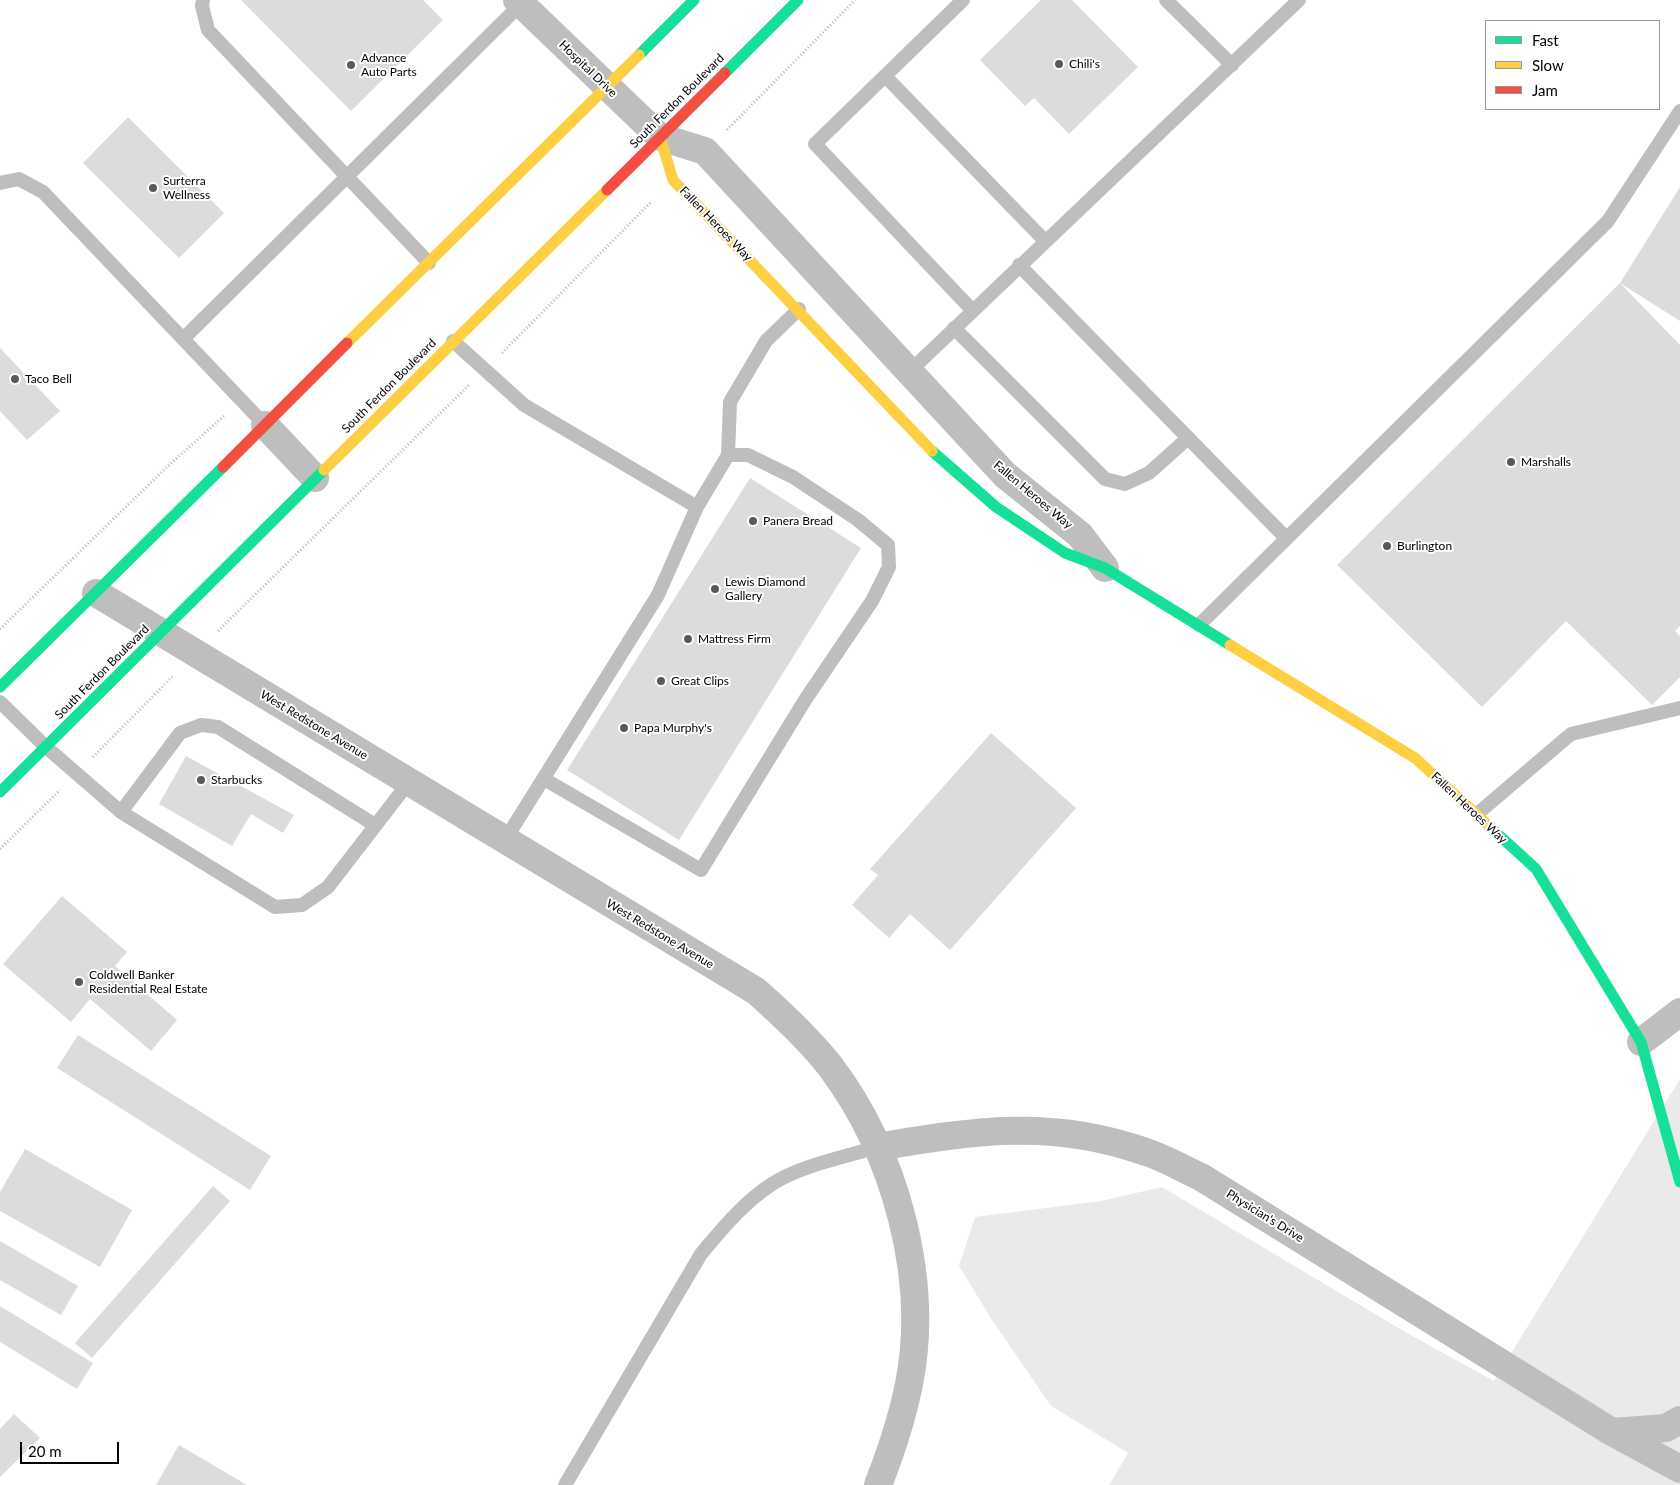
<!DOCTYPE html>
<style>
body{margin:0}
#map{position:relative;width:1680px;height:1485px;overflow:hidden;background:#fff;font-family:Lato,sans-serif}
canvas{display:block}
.legend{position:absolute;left:1485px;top:20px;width:175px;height:90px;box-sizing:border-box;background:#fff;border:1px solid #999;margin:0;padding:6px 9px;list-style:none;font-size:15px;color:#000}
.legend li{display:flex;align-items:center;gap:10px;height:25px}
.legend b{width:25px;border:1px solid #999}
.scale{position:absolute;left:20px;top:1442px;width:99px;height:22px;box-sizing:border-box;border:2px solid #000;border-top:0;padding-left:6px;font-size:15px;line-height:18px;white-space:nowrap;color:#000;-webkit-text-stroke:4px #fff;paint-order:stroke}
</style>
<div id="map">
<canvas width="1680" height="1485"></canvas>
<ul class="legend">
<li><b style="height:6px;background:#16e098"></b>Fast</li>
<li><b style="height:6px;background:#ffcf43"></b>Slow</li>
<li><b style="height:6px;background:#f24e42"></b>Jam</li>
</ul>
<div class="scale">20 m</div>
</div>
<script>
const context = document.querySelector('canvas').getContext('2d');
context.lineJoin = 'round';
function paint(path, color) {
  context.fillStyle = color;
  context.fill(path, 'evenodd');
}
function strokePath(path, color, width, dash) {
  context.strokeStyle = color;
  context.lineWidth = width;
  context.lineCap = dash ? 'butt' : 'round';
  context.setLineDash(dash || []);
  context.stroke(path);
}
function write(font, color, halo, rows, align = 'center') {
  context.font = font + ' Lato,sans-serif';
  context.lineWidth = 4;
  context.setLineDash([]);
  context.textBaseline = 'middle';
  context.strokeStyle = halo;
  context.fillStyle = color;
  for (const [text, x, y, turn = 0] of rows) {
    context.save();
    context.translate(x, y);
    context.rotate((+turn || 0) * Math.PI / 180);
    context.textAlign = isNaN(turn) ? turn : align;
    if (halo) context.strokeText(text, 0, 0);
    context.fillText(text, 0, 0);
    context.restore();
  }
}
const green = new Path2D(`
 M 1680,1079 L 1680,1485 L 1109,1485 L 1128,1453 L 1051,1406 L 992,1320 L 959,1266 L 975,1217 L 1101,1201 L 1162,1187 L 1407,1333 L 1494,1381 Z`);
const building = new Path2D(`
 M 241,0 L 423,0 L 443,20 L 351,111 Z
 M 1041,0 L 1072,0 L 1138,67 L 1069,134 L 1034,98 L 1025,106 L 980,60 Z
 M 128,117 L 224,213 L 179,258 L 83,163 Z
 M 1680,187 L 1680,321 L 1620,283 Z
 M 1620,283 L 1680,345 L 1680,626 L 1675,631 L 1680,636 L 1680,677 L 1652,705 L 1566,621 L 1482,707 L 1337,565 Z
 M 0,348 L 60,411 L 27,440 L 0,411 Z
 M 750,478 L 861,548 L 679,840 L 567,770 Z
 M 991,733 L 1076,808 L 950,950 L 910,914 L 889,938 L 852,905 L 878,875 L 870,869 Z
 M 186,756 L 294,815 L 283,833 L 251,814 L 232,846 L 159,804 Z
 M 62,896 L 127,952 L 115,966 L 177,1020 L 151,1051 L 90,999 L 71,1022 L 3,964 Z
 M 78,1035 L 271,1156 L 250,1190 L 57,1068 Z
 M 25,1149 L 132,1210 L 100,1267 L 0,1211 L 0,1192 Z
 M 213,1186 L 230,1201 L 92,1358 L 75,1343 Z
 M 0,1241 L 78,1286 L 61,1315 L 0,1280 Z
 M 0,1306 L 93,1363 L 77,1389 L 0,1342 Z
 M 14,1414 L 40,1438 L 0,1477 L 0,1429 Z
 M 179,1445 L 247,1485 L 156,1485 Z`);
const path = new Path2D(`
 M 727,130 L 855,0
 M 502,353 L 652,201
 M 0,629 L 167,467 L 225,415
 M 218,631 L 469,385
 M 93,757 L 173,676
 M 0,849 L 60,790`);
const lane = new Path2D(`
 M 203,0 L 202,6 L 208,30 L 429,263
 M 963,0 L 815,144 L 973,311
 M 1166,0 L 1232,65
 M 886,77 L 1045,241
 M 0,183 L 19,179 L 43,192 L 265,425
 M 1019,265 L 1286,538
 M 954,328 L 1105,479 L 1125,484 L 1149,473 L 1188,438
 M 183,339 L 521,4
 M 453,341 L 524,405 L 697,507 L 658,595 L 505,840
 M 909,372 L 1299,0
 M 697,507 L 728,455 L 730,402 L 766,341 L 799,309
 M 1199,625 L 1608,221 L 1680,111
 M 0,702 L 46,747 L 121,812 L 275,907 L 302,905 L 328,887 L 409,782
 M 544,779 L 701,870 L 805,700 L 872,601 L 889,567 L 888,545 L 858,520 L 793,477 L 748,455 L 728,455
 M 121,812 L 180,733 L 201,725 L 218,727 L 375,825
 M 1477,814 L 1571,734 L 1680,708
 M 565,1485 L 701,1254 C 722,1229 744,1202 772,1184 C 802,1165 842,1158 877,1147`);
const street = new Path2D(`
 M 517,0 L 660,137 L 705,151 L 1005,475 L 1080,535 L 1105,568
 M 265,425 L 315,478
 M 96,593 L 756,991 C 782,1014 808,1038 830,1066 C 895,1152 930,1278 909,1384 C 902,1419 891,1452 878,1485
 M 1641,1042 L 1680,1012
 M 877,1147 C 973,1131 1051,1118 1146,1152 C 1165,1158 1183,1169 1201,1177 L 1612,1432 L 1680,1469
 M 1612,1432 L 1666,1428 L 1680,1420`);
const fast = new Path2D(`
 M 639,55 L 694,0
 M 725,73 L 798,0
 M 932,451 L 996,507 L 1065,553 L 1105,568 L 1230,645
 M 0,687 L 223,467
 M 0,792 L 324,470
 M 1489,826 L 1536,869 L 1641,1042 L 1680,1182`);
const slow = new Path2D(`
 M 660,137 L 673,180 L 932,451
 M 347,343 L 639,55
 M 324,470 L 607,190
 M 1230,645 L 1415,758 L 1489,826`);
const jam = new Path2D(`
 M 607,190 L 725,73
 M 223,467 L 347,343`);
const markers = [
 [1059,64,5,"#595959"],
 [351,65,5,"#595959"],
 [153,188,5,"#595959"],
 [15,379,5,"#595959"],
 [1511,462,5,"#595959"],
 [753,521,5,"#595959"],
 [1387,546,5,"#595959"],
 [715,589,5,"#595959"],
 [688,639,5,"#595959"],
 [661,681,5,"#595959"],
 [624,728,5,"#595959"],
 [201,780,5,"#595959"],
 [79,982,5,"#595959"]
];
const poiNames = [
 ["Advance",361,58],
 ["Auto Parts",361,72],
 ["Chili's",1069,64],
 ["Surterra",163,181],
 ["Wellness",163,195],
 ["Taco Bell",25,379],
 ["Marshalls",1521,462],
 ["Panera Bread",763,521],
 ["Burlington",1397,546],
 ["Lewis Diamond",725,582],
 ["Gallery",725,596],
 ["Mattress Firm",698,639],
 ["Great Clips",671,681],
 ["Papa Murphy's",634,728],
 ["Starbucks",211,780],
 ["Coldwell Banker",89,975],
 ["Residential Real Estate",89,989]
];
const streetNames = [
 ["Hospital Drive",588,69,44],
 ["South Ferdon Boulevard",677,101,-45],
 ["Fallen Heroes Way",716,224,46],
 ["South Ferdon Boulevard",389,386,-45],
 ["Fallen Heroes Way",1033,495,40],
 ["South Ferdon Boulevard",102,672,-45],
 ["West Redstone Avenue",314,725,31],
 ["Fallen Heroes Way",1469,808,43],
 ["West Redstone Avenue",660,934,31],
 ["Physician's Drive",1265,1216,32]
];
paint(green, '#eaeaea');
paint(building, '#dcdcdc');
strokePath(path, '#b8b8b8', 3, [1, 2.5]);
strokePath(lane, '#bebebe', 14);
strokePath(street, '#bebebe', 28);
strokePath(fast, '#16e098', 11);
strokePath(slow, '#ffcf43', 11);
strokePath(jam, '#f24e42', 11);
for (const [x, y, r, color] of markers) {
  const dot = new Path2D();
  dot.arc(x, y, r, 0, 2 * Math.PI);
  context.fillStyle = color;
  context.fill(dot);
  strokePath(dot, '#fff', 2);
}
write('12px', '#000', '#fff', poiNames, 'left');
write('12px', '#000', '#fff', streetNames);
</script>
